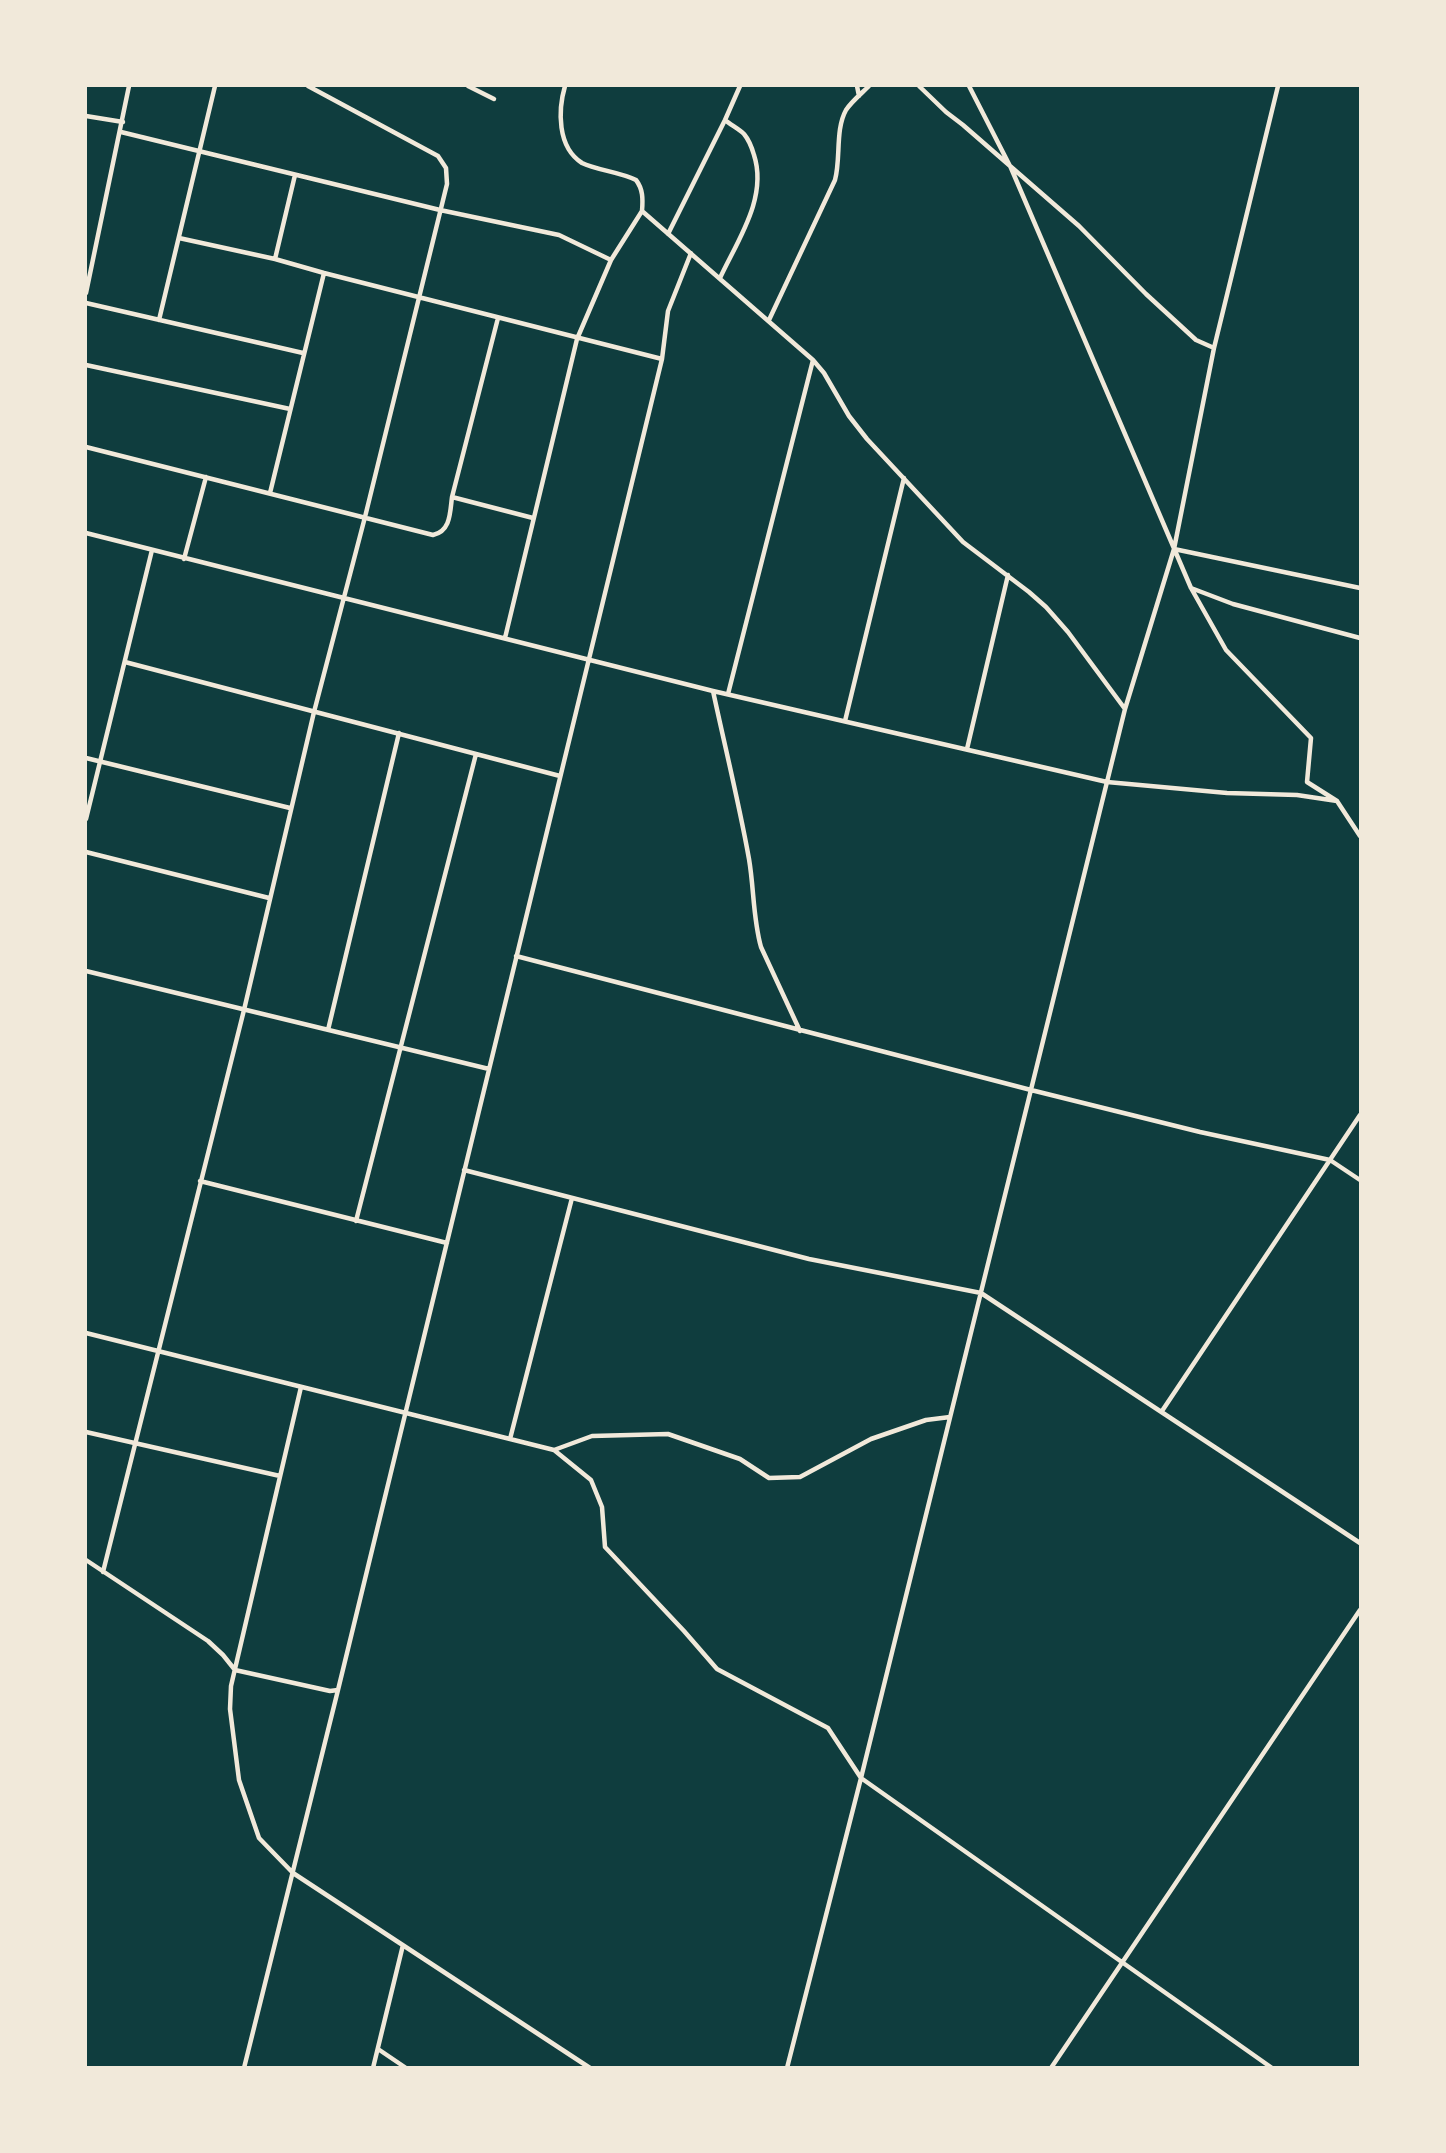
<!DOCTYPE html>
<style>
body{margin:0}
#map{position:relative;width:1446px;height:2153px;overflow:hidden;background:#0f3d3e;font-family:"DM Sans",sans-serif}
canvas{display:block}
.frame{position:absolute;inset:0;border:87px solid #f1e9da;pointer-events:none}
</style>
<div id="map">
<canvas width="1446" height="2153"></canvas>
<div class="frame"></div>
</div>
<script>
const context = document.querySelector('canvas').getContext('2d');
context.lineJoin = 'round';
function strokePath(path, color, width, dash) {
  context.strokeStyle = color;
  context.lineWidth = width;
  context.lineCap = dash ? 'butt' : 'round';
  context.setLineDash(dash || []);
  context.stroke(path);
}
const minor = new Path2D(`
 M 468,86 L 494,99
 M 857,86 L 859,96
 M 919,86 L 946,112 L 963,125 L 1079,226 L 1146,294 L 1196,340 L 1214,348
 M 969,86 L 1011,168 L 1191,588 L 1226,650 L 1311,738 L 1307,782 L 1337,801 L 1360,836
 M 86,116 L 123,122
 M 121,132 L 440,210 L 559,235 L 611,260
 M 642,211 L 813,360 L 824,373 L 849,416 L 867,439 L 963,542 L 1029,592 L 1046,607 L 1068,632 L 1125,709
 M 668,234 L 725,120 L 740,86
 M 179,238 L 275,259 L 324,273 L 662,359
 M 275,259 L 295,175
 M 720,278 C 737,241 768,198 754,155 C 752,148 749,140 744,134 C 739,129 731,125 725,120
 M 86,293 L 129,86
 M 86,303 L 303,353
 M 159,320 L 215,86
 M 769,320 L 835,180 C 841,158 835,130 846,110 C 852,101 862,93 869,86
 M 86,365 L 290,409
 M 86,447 L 433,535 C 451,531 450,512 452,497 L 498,318
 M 270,493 L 324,273
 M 452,497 L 533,518
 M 86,533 L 713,691 L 1107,782 L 1227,793 L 1297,795 L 1337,801
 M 1174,549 L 1360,588
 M 184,559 L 206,477
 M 1191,588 L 1233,604 L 1360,638
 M 505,638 L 577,339 L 611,260 L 642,211 C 643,199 643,189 636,180 C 620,172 596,170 582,163 C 557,147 558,110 565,86
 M 125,662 L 560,776
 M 713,691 C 725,747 739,803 749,859 C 754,888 753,919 761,947 L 800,1031
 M 728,694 L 813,360
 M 845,721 L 904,478
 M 967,749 L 1008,575
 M 86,758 L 290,808
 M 86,819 L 152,550
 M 86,852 L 269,898
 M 516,956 L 1031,1090 L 1200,1132 L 1330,1160 L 1360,1180
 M 86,971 L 489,1069
 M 328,1030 L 399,733
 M 464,1170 L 809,1259 L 981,1293 L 1360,1543
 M 200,1181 L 447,1243
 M 356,1221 L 476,754
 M 86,1333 L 554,1450 L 591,1480 L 602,1507 L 605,1547 L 684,1631 L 717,1669 L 828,1728 L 861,1778 L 1272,2068
 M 301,1387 L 231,1686 L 230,1709 L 239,1780 L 259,1838 L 293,1873 L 590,2068
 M 1162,1411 L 1360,1115
 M 86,1432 L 280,1476
 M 510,1439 L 572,1198
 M 554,1450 L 592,1436 L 668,1434 L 740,1459 L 769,1478 L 800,1477 L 871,1439 L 926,1420 L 950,1417
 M 86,1560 L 208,1641 L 223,1655 L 235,1670 L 330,1691 L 338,1690
 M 103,1572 L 244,1010 L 314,712 L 365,517 L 447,184 L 446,168 L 438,156 L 308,86
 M 378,2049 L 406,2068
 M 244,2068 L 338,1690 L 662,359 L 668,311 L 691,253
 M 373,2068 L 403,1945
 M 787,2068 L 861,1778 L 1125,709 L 1174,549 L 1214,348 L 1278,86
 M 1051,2068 L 1360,1610`);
strokePath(minor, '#f1e9da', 4.5);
</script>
